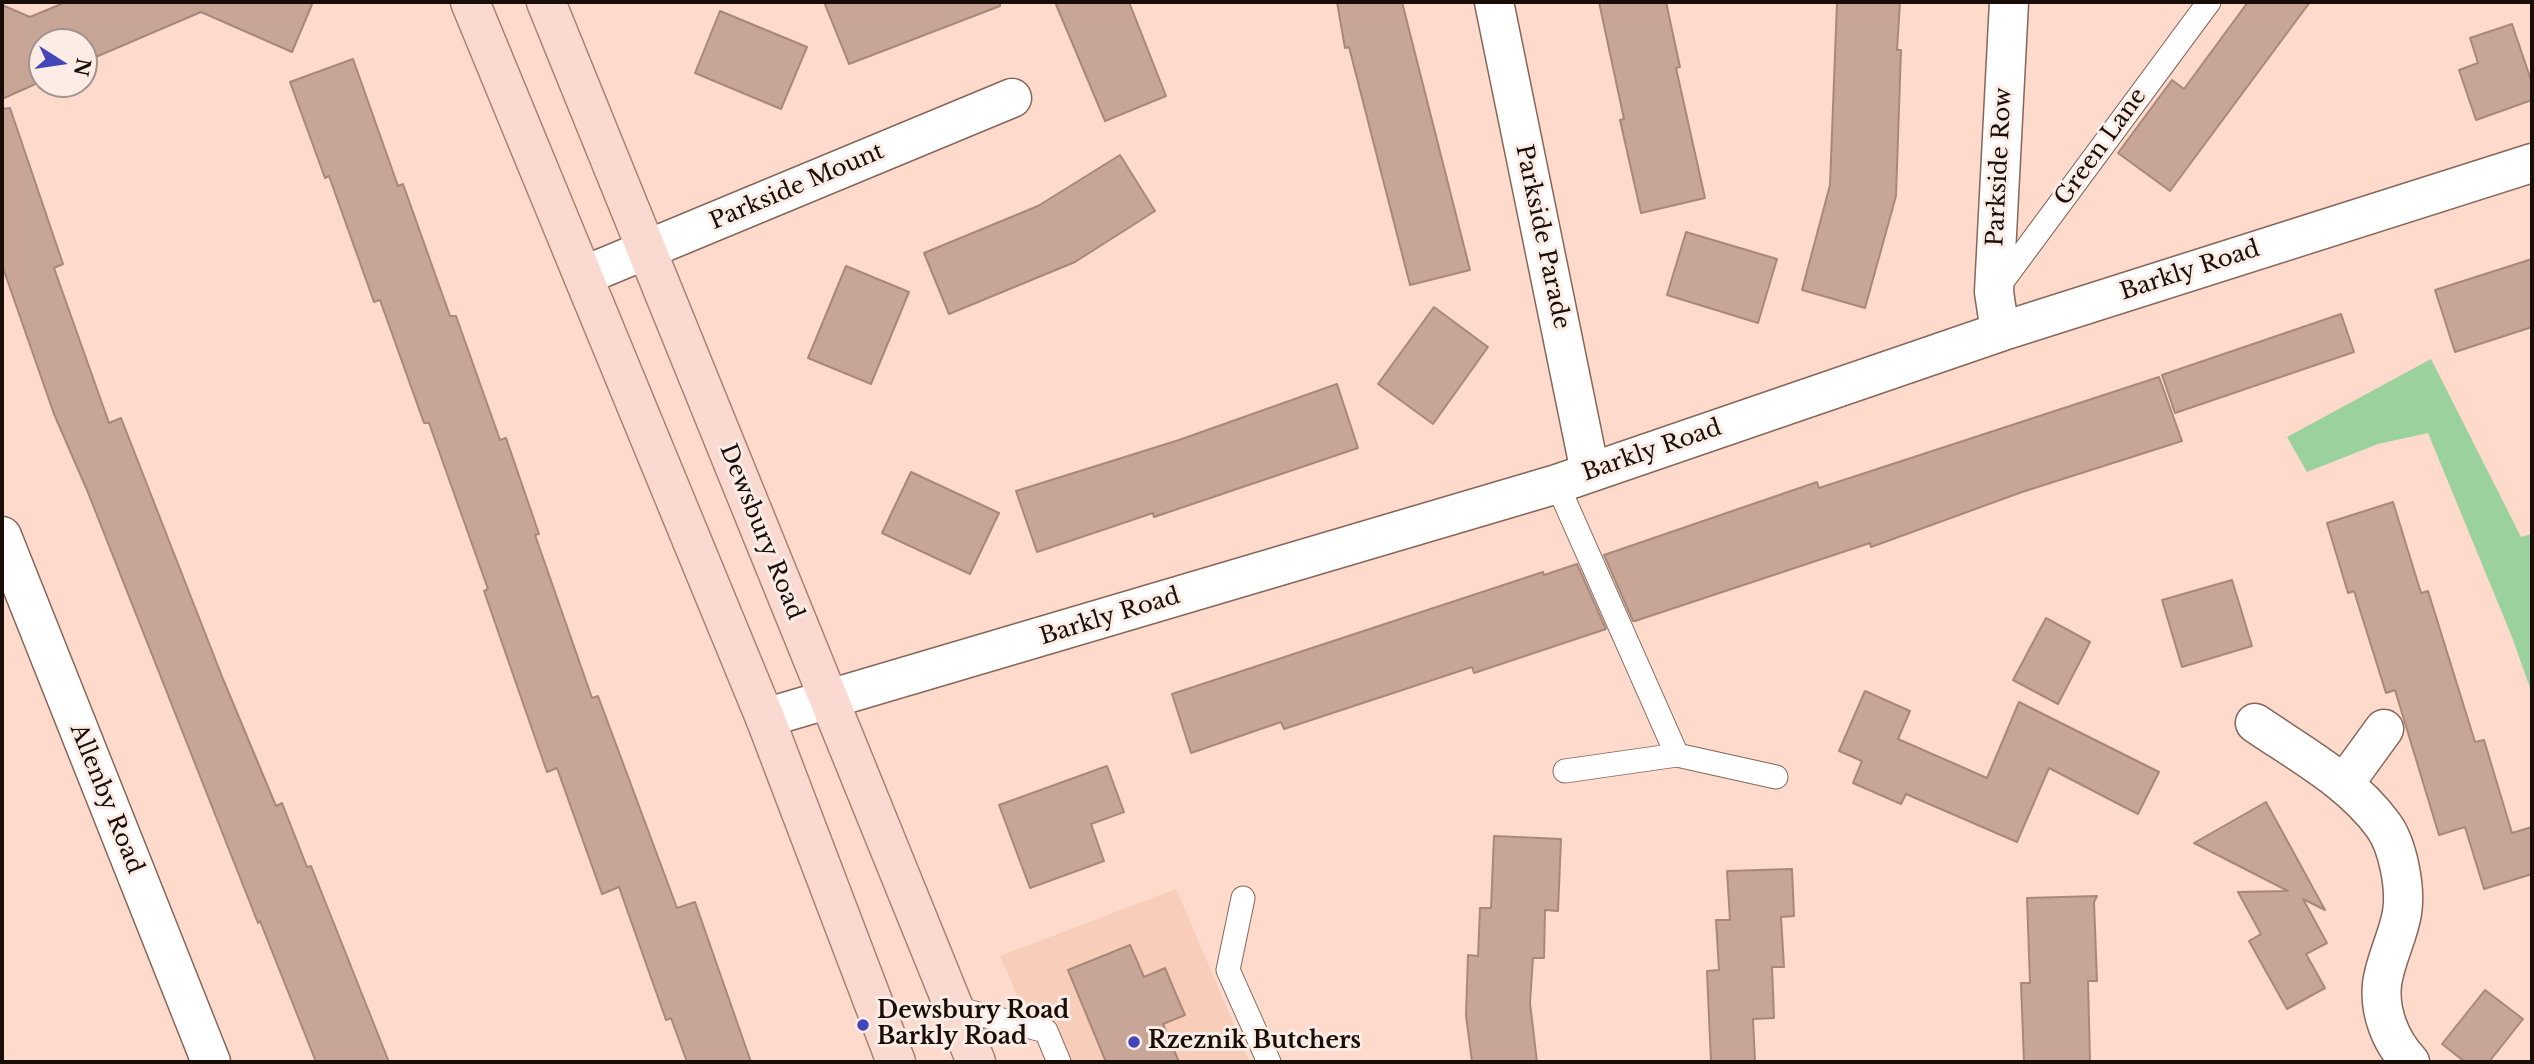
<!DOCTYPE html>
<style>
body{margin:0}
#map{position:relative;width:2534px;height:1064px;overflow:hidden;background:#fddacb;font-family:"Libre Baskerville",serif}
canvas{display:block}
.frame{position:absolute;inset:0;border:4px solid #190d08;pointer-events:none}
.north{position:absolute;left:28px;top:28px;width:70px;height:70px;box-sizing:border-box;background:#fbece6;border:2px solid #a1938d;border-radius:50%;rotate:102deg;font-size:19px;font-weight:700;line-height:28px;text-align:center;color:#190d08}
.north::after{content:'';display:block;margin:auto;width:24px;height:32px;background:#4345ba;clip-path:polygon(50% 0,100% 100%,50% 72%,0 100%)}
</style>
<div id="map">
<canvas width="2534" height="1064"></canvas>
<div class="frame"></div>
<div class="north">N</div>
</div>
<script>
const context = document.querySelector('canvas').getContext('2d');
context.lineJoin = 'round';
function paint(path, color) {
  context.fillStyle = color;
  context.fill(path, 'evenodd');
}
function strokePath(path, color, width, dash) {
  context.strokeStyle = color;
  context.lineWidth = width;
  context.lineCap = dash ? 'butt' : 'round';
  context.setLineDash(dash || []);
  context.stroke(path);
}
function write(font, color, halo, rows, align = 'center') {
  context.font = font + ' "Libre Baskerville",serif';
  context.lineWidth = 6;
  context.setLineDash([]);
  context.textBaseline = 'middle';
  context.strokeStyle = halo;
  context.fillStyle = color;
  for (const [text, x, y, turn = 0] of rows) {
    context.save();
    context.translate(x, y);
    context.rotate((+turn || 0) * Math.PI / 180);
    context.textAlign = isNaN(turn) ? turn : align;
    if (halo) context.strokeText(text, 0, 0);
    context.fillText(text, 0, 0);
    context.restore();
  }
}
const built = new Path2D(`
 M 1176,889 L 1250,1062 L 1046,1062 L 1000,956 Z`);
const green = new Path2D(`
 M 2431,359 L 2521,537 L 2532,534 L 2532,687 L 2530,688 L 2512,637 L 2428,433 L 2378,444 L 2307,472 L 2287,437 Z`);
const building = new Path2D(`
 M 66,2 L 313,2 L 292,52 L 201,12 L 84,62 L 84,42 L 42,42 L 42,81 L 2,99 L 2,5 L 30,17 Z
 M 824,2 L 1000,2 L 1000,6 L 849,64 Z
 M 1055,2 L 1129,2 L 1166,96 L 1105,121 Z
 M 1337,2 L 1402,2 L 1470,270 L 1410,285 L 1349,47 L 1345,48 Z
 M 1599,2 L 1666,2 L 1680,67 L 1676,68 L 1705,198 L 1641,213 L 1620,120 L 1624,119 Z
 M 1837,2 L 1900,2 L 1897,50 L 1901,50 L 1896,196 L 1865,308 L 1802,290 L 1830,185 Z
 M 2248,2 L 2310,2 L 2170,191 L 2118,153 L 2172,80 L 2184,89 Z
 M 720,11 L 807,47 L 781,109 L 695,73 Z
 M 2512,24 L 2532,83 L 2532,100 L 2476,120 L 2459,70 L 2478,63 L 2470,38 Z
 M 353,59 L 398,186 L 403,184 L 450,316 L 456,316 L 500,440 L 506,438 L 539,534 L 535,535 L 592,698 L 598,696 L 677,908 L 695,902 L 751,1062 L 687,1062 L 671,1018 L 666,1020 L 619,887 L 602,894 L 557,768 L 547,772 L 484,591 L 488,589 L 429,423 L 424,423 L 380,300 L 374,302 L 329,176 L 325,178 L 290,82 Z
 M 10,108 L 63,264 L 54,268 L 109,423 L 121,418 L 223,679 L 276,806 L 282,803 L 307,867 L 311,866 L 389,1062 L 316,1062 L 260,921 L 258,923 L 87,490 L 54,414 L 2,265 L 2,109 Z
 M 1120,155 L 1155,211 L 1075,262 L 949,314 L 924,253 L 1038,206 Z
 M 1686,232 L 1777,259 L 1758,323 L 1667,295 Z
 M 2532,259 L 2532,327 L 2455,352 L 2435,290 Z
 M 846,266 L 909,292 L 871,384 L 808,358 Z
 M 1434,307 L 1488,347 L 1433,424 L 1378,384 Z
 M 2341,314 L 2354,352 L 2175,413 L 2162,375 Z
 M 2159,377 L 2182,441 L 2022,492 L 1871,547 L 1870,543 L 1635,621 L 1633,621 L 1604,555 L 1817,482 L 1819,488 Z
 M 1337,384 L 1358,448 L 1154,517 L 1153,513 L 1037,552 L 1016,491 L 1179,440 Z
 M 911,472 L 999,513 L 970,574 L 882,533 Z
 M 2393,502 L 2421,593 L 2428,591 L 2475,742 L 2484,740 L 2512,833 L 2532,827 L 2532,874 L 2484,889 L 2465,827 L 2439,835 L 2395,690 L 2386,693 L 2354,591 L 2348,593 L 2327,523 Z
 M 1577,564 L 1606,629 L 1474,673 L 1472,667 L 1284,729 L 1281,722 L 1191,753 L 1172,694 L 1543,572 L 1544,575 Z
 M 2232,580 L 2252,646 L 2182,667 L 2162,600 Z
 M 2046,618 L 2090,642 L 2058,704 L 2013,680 Z
 M 1865,691 L 1910,711 L 1898,739 L 1987,778 L 2019,702 L 2159,772 L 2138,814 L 2049,768 L 2017,842 L 1906,794 L 1901,804 L 1853,783 L 1862,761 L 1839,751 Z
 M 1107,766 L 1124,812 L 1091,824 L 1104,861 L 1030,888 L 999,805 Z
 M 2266,802 L 2325,910 L 2303,899 L 2327,943 L 2306,954 L 2325,988 L 2287,1009 L 2249,941 L 2261,934 L 2238,892 L 2288,891 L 2194,843 Z
 M 1494,836 L 1561,839 L 1558,911 L 1545,910 L 1544,958 L 1533,958 L 1530,1003 L 1537,1062 L 1472,1062 L 1466,1015 L 1468,955 L 1478,956 L 1480,908 L 1491,908 Z
 M 1792,869 L 1794,916 L 1781,917 L 1784,967 L 1772,967 L 1774,1018 L 1753,1019 L 1755,1062 L 1711,1062 L 1707,971 L 1719,970 L 1716,920 L 1730,920 L 1727,871 Z
 M 2097,896 L 2094,902 L 2097,981 L 2088,981 L 2090,1062 L 2024,1062 L 2021,983 L 2030,983 L 2027,898 Z
 M 1130,945 L 1144,977 L 1165,968 L 1175,992 L 1185,1015 L 1163,1024 L 1179,1062 L 1106,1062 L 1068,970 Z
 M 2485,990 L 2523,1019 L 2489,1062 L 2465,1062 L 2442,1044 Z`);
const service = new Path2D(`
 M 1996,290 L 2209,2
 M 1557,484 L 1677,755
 M 1565,771 L 1677,755 L 1776,777
 M 1243,898 L 1228,970 L 1269,1062
 M 955,1008 L 1046,1031 L 1059,1062`);
const minor = new Path2D(`
 M 1494,2 L 1590,472
 M 583,276 L 1012,98
 M 2000,332 L 1994,292 L 2009,2
 M 2,536 L 211,1062
 M 2255,723 C 2300,754 2351,781 2383,825 C 2398,845 2406,888 2402,913 C 2398,937 2385,960 2382,984 C 2379,1013 2391,1042 2410,1062
 M 2344,784 L 2384,729`);
const tertiary = new Path2D(`
 M 765,718 L 1557,484 L 2000,332 L 2532,163`);
const primary = new Path2D(`
 M 470,2 L 765,718 L 896,1062
 M 546,2 L 976,1062`);
const markers = [
 [863,1025,7,"#4345ba"],
 [1134,1042,7,"#4345ba"]
];
const streetNames = [
 ["Green Lane",2101,147,-54],
 ["Parkside Row",2000,167,-87],
 ["Parkside Mount",797,187,-23],
 ["Parkside Parade",1542,237,78],
 ["Barkly Road",2190,271,-18],
 ["Barkly Road",1652,451,-19],
 ["Dewsbury Road",761,532,68],
 ["Barkly Road",1110,617,-17],
 ["Allenby Road",106,799,68]
];
const poiNames = [
 ["Dewsbury Road",877,1012],
 ["Barkly Road",877,1038],
 ["Rzeznik Butchers",1148,1042]
];
paint(built, '#f8cebb');
paint(green, '#9ad19c');
paint(building, '#c7a698');
strokePath(building, '#a8887a', 2);
strokePath(service, '#856659', 25);
strokePath(minor, '#856659', 41);
strokePath(tertiary, '#856659', 41);
strokePath(primary, '#a98276', 41);
strokePath(service, '#fff', 23);
strokePath(minor, '#fff', 38);
strokePath(tertiary, '#fff', 38);
strokePath(primary, '#fadad0', 38);
for (const [x, y, r, color] of markers) {
  const dot = new Path2D();
  dot.arc(x, y, r, 0, 2 * Math.PI);
  context.fillStyle = color;
  context.fill(dot);
  strokePath(dot, '#fbece6', 2.5);
}
write('23px', '#190d08', '#fbece6', streetNames);
write('bold 23px', '#190d08', '#fbece6', poiNames, 'left');
</script>
